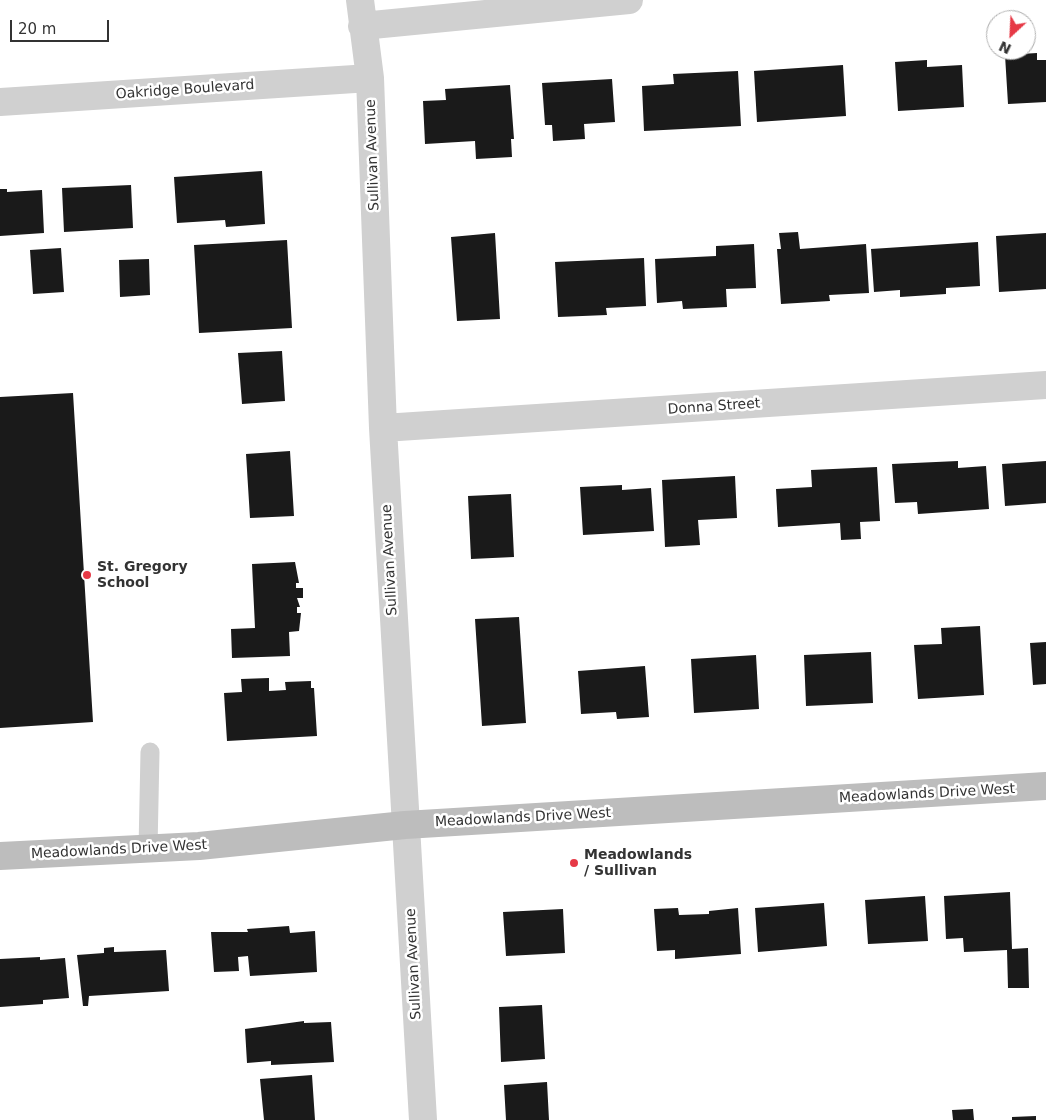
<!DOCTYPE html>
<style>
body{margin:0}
#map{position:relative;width:1046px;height:1120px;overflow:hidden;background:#fff;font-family:"DejaVu Sans",sans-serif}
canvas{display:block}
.north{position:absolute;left:986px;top:10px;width:50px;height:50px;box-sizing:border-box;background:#fff;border:1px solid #adadad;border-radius:50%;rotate:205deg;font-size:14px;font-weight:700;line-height:20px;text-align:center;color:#333}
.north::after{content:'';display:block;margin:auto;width:18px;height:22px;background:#e63946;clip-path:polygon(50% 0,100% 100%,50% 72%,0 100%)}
.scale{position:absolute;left:10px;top:20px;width:99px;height:22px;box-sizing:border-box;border:2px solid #333;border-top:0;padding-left:6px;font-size:15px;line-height:18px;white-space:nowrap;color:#333;-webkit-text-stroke:4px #fff;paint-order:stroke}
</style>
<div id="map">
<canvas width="1046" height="1120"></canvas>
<div class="north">N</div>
<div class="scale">20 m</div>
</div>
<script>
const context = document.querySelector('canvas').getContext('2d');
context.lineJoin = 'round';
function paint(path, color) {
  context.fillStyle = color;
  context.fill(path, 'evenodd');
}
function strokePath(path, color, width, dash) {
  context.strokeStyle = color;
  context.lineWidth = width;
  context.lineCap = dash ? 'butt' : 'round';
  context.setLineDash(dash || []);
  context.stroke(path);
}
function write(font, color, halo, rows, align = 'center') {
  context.font = font + ' "DejaVu Sans",sans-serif';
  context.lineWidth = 5;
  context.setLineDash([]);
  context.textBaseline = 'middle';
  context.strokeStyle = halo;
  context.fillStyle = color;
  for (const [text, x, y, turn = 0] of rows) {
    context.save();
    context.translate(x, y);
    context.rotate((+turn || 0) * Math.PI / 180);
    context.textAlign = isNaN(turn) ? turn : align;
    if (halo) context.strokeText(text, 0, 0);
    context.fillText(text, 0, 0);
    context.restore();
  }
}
const building = new Path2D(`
 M 1037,53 L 1037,60 L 1046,60 L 1046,102 L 1008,104 L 1005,55 Z
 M 927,60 L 927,67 L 962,65 L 964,107 L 898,111 L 895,62 Z
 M 843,65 L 846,116 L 757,122 L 754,71 Z
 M 738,71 L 741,126 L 644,131 L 642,86 L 674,84 L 673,74 Z
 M 612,79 L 615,122 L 584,124 L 585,139 L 553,141 L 552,125 L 545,125 L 542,83 Z
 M 510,85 L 514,139 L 511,139 L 512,157 L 476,159 L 475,141 L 425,144 L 423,101 L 446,100 L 445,89 Z
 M 262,171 L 265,224 L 226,227 L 225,220 L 177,223 L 174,177 Z
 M 131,185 L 133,228 L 64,232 L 62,188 Z
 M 0,189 L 7,189 L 7,192 L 42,190 L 44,233 L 0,236 Z
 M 798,232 L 800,249 L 866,244 L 869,293 L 829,295 L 830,301 L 781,304 L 777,249 L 781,249 L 779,233 Z
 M 495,233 L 500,319 L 457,321 L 451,237 Z
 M 1046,233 L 1046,289 L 999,292 L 996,236 Z
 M 287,240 L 292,328 L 199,333 L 194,245 Z
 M 978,242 L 980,286 L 946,288 L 946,294 L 900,297 L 900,290 L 874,292 L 871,249 Z
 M 754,244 L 756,288 L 726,289 L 727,307 L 683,309 L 682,301 L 657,303 L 655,259 L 716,256 L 716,246 Z
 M 61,248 L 64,292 L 33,294 L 30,250 Z
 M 644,258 L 646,306 L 606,308 L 607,315 L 558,317 L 555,262 Z
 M 149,259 L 150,295 L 120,297 L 119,260 Z
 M 282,351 L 285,401 L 242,404 L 238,353 Z
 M 73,393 L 93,722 L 0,728 L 0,397 Z
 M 290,451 L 294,516 L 250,518 L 246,454 Z
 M 958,461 L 958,468 L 986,466 L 989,509 L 918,514 L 917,502 L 895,503 L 892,464 Z
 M 1046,461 L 1046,503 L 1005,506 L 1002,464 Z
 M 877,467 L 880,521 L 860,522 L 861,539 L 841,540 L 840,523 L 778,527 L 776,489 L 812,487 L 811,470 Z
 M 735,476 L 737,518 L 698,520 L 700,545 L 665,547 L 662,480 Z
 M 622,485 L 622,490 L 651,488 L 654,531 L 583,535 L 580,487 Z
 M 511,494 L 514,557 L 471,559 L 468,496 Z
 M 295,562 L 299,583 L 296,583 L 296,588 L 303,588 L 303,598 L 297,598 L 300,607 L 297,607 L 297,613 L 301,613 L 299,631 L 289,632 L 290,656 L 232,658 L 231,629 L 255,628 L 252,564 Z
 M 519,617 L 526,723 L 482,726 L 475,619 Z
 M 980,626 L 984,695 L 918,699 L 914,645 L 942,644 L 941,628 Z
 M 1046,642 L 1046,684 L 1033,685 L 1030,643 Z
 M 871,652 L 873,703 L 806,706 L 804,655 Z
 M 756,655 L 759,709 L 694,713 L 691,659 Z
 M 645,666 L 649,717 L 617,719 L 616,712 L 581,714 L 578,671 Z
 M 269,678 L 269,691 L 286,690 L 285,682 L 311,681 L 311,688 L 314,688 L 317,736 L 227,741 L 224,693 L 242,692 L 241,679 Z
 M 1010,892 L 1012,949 L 1028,948 L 1029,988 L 1008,988 L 1007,950 L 964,952 L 963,938 L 946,939 L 944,896 Z
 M 925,896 L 928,941 L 868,944 L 865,900 Z
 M 824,903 L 827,946 L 758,952 L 755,908 Z
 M 678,908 L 679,915 L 709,914 L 709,911 L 738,908 L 741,954 L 675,959 L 675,950 L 657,951 L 654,909 Z
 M 563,909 L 565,953 L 506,956 L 503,912 Z
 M 289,926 L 290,933 L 315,931 L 317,972 L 250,976 L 248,956 L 238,957 L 239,971 L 214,972 L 211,932 L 248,932 L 247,929 Z
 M 114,947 L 114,952 L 166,950 L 169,991 L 89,996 L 88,1006 L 83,1006 L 77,955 L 104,953 L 104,948 Z
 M 40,957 L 40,960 L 65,958 L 69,998 L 43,1000 L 43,1004 L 0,1007 L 0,959 Z
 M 542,1005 L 545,1059 L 501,1062 L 499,1007 Z
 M 304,1021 L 304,1023 L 331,1022 L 334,1062 L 271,1065 L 271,1061 L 247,1063 L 245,1029 Z
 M 312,1075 L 315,1120 L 264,1120 L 260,1079 Z
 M 547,1082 L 549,1120 L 506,1120 L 504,1085 Z
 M 973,1109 L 974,1120 L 953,1120 L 952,1110 Z
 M 1036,1116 L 1036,1120 L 1012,1120 L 1012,1117 Z`);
const service = new Path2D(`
 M 148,849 L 150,752`);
const minor = new Path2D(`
 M 360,0 L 370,78 L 383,428 L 423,1120
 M 362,26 L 629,0
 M 0,102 L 370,78
 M 383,428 L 1046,385`);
const secondary = new Path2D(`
 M 0,856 L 199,846 L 405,825 L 1046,786`);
const markers = [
 [87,575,5,"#e63946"],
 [574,863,5,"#e63946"]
];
const streetNames = [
 ["Oakridge Boulevard",185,90,-4],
 ["Sullivan Avenue",373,155,-92],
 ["Donna Street",714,407,-4],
 ["Sullivan Avenue",390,560,-93],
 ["Meadowlands Drive West",927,794,-3],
 ["Meadowlands Drive West",523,818,-3],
 ["Meadowlands Drive West",119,850,-3],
 ["Sullivan Avenue",414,964,-93]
];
const poiNames = [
 ["St. Gregory",97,567],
 ["School",97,583],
 ["Meadowlands",584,855],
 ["/ Sullivan",584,871]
];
paint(building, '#1a1a1a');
strokePath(service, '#d0d0d0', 19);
strokePath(minor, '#d0d0d0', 28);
strokePath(secondary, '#bdbdbd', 28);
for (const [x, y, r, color] of markers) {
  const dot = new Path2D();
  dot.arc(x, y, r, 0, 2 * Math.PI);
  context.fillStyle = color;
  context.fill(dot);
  strokePath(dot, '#fff', 2);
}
write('14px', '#333', '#fff', streetNames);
write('bold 14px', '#333', '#fff', poiNames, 'left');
</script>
